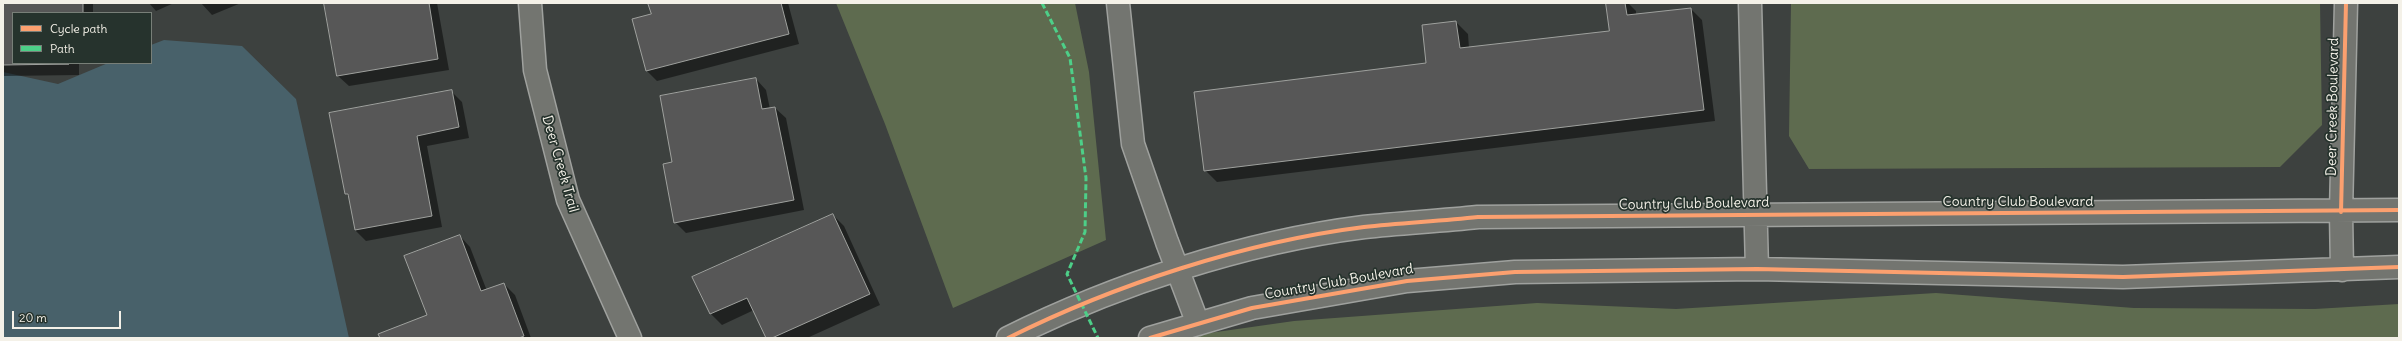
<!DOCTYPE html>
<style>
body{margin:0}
#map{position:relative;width:2402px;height:341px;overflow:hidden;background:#3d413f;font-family:Delius,sans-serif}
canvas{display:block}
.frame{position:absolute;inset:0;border:4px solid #f4f1e8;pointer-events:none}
.legend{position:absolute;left:12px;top:12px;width:140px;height:52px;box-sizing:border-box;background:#26332d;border:1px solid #787f78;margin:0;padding:5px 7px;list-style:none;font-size:12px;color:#f4f1e8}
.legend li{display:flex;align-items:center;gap:8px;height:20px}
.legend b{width:20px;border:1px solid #787f78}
.scale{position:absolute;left:12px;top:311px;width:109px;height:18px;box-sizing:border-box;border:2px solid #f4f1e8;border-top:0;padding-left:5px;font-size:12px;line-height:14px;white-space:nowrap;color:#f4f1e8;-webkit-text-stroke:3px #26332d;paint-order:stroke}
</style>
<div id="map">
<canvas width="2402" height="341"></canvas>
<div class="frame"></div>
<ul class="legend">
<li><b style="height:5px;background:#fca06f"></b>Cycle path</li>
<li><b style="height:5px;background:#4dcf88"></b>Path</li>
</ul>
<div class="scale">20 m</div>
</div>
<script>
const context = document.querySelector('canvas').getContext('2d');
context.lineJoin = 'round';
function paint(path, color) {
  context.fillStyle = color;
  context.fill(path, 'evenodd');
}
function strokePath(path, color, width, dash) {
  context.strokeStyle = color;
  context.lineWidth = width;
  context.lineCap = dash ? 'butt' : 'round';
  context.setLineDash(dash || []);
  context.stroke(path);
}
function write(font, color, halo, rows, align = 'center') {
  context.font = font + ' Delius,sans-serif';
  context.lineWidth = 3.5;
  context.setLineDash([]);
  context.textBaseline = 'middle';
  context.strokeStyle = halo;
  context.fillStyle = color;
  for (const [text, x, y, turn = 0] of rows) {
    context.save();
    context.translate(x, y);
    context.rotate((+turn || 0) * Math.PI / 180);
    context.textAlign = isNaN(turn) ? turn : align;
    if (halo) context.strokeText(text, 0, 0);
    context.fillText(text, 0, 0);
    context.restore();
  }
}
const green = new Path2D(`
 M 836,3 L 1075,3 L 1089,72 L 1106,240 L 953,308 L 885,124 Z
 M 1791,3 L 2320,3 L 2322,125 L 2280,167 L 1809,169 L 1789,136 Z
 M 1936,293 L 2134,308 L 2315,309 L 2399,304 L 2399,338 L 1174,338 L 1294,321 L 1537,303 L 1676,309 Z`);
const water = new Path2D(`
 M 164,40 L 242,46 L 296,99 L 349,338 L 3,338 L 3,72 L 58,84 L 108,63 L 151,63 L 151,45 Z`);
const shadow = new Path2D(`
 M 3,3 L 93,3 L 93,13 L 13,13 L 13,63 L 79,63 L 79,75 L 3,76 Z
 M 149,3 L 174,3 L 156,11 Z
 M 201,3 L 241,3 L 212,15 Z
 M 325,3 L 437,3 L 449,70 L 349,86 L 338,76 Z
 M 649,3 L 788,3 L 799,44 L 657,81 L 647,71 L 652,15 Z
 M 1607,3 L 1628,3 L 1636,11 L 1636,15 L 1691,9 L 1702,20 L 1715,121 L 1217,182 L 1205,170 L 1428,64 L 1456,22 L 1468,34 L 1469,48 L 1610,32 Z
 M 756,79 L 766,90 L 770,109 L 775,108 L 786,118 L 804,210 L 686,233 L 675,222 L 674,162 Z
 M 451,91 L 462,102 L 469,138 L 427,146 L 442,227 L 366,241 L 355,230 L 349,197 L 346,194 Z
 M 833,215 L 844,226 L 880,305 L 807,338 L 767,338 L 754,310 L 722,325 L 711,314 L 694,277 Z
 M 460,236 L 470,247 L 487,291 L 504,284 L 515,295 L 531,338 L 381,338 L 428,316 Z`);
const building = new Path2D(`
 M 3,3 L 83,3 L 83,13 L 13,13 L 13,63 L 69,64 L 3,65 Z
 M 324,3 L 429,3 L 438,59 L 337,76 Z
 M 648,3 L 781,3 L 789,34 L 646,71 L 632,19 L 651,14 Z
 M 1606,3 L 1625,3 L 1627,15 L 1691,8 L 1704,110 L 1204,171 L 1194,92 L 1426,63 L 1422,25 L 1456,21 L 1460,48 L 1609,31 Z
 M 756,78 L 762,109 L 775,107 L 794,200 L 674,223 L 663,164 L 672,162 L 660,96 Z
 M 452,90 L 459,127 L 417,136 L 432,216 L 355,230 L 348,194 L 345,194 L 329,113 Z
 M 833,214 L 870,294 L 772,338 L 766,338 L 747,298 L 710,314 L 692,277 Z
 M 460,235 L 481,291 L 504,283 L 524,336 L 519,338 L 380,338 L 378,334 L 427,315 L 404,256 Z`);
const minor = new Path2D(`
 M 530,3 L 535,70 L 568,200 L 630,338
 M 1118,3 L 1133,144 L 1167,242 L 1198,324
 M 1750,3 L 1757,269
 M 2342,270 L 2341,212 L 2346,3
 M 1008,338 C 1114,285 1245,242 1364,227 C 1402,223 1440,221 1478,217 L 2399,210
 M 1150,338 L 1252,308 L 1407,281 L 1515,272 L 1757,269 L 2123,277 L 2399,267`);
const quiet = new Path2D(`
 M 1042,3 L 1070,58 L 1086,178 L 1085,232 L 1067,274 L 1098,338`);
const cycleway = new Path2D(`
 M 2341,212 L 2346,3
 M 1008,338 C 1114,285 1245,242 1364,227 C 1402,223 1440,221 1478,217 L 2399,210
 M 1150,338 L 1252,308 L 1407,281 L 1515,272 L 1757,269 L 2123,277 L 2399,267`);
const streetNames = [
 ["Deer Creek Boulevard",2333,107,-89],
 ["Deer Creek Trail",560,164,74],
 ["Country Club Boulevard",2018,202],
 ["Country Club Boulevard",1694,204,-1],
 ["Country Club Boulevard",1339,282,-10]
];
paint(green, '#5e6b4f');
paint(water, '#48616a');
paint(shadow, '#0007');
paint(building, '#575757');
strokePath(building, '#9fa19e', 1);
strokePath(minor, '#9fa19e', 25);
strokePath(minor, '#737570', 22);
strokePath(quiet, '#4dcf88', 3, [6, 3]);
strokePath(cycleway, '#fca06f', 4);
write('14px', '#f4f1e8', '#26332d', streetNames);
</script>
